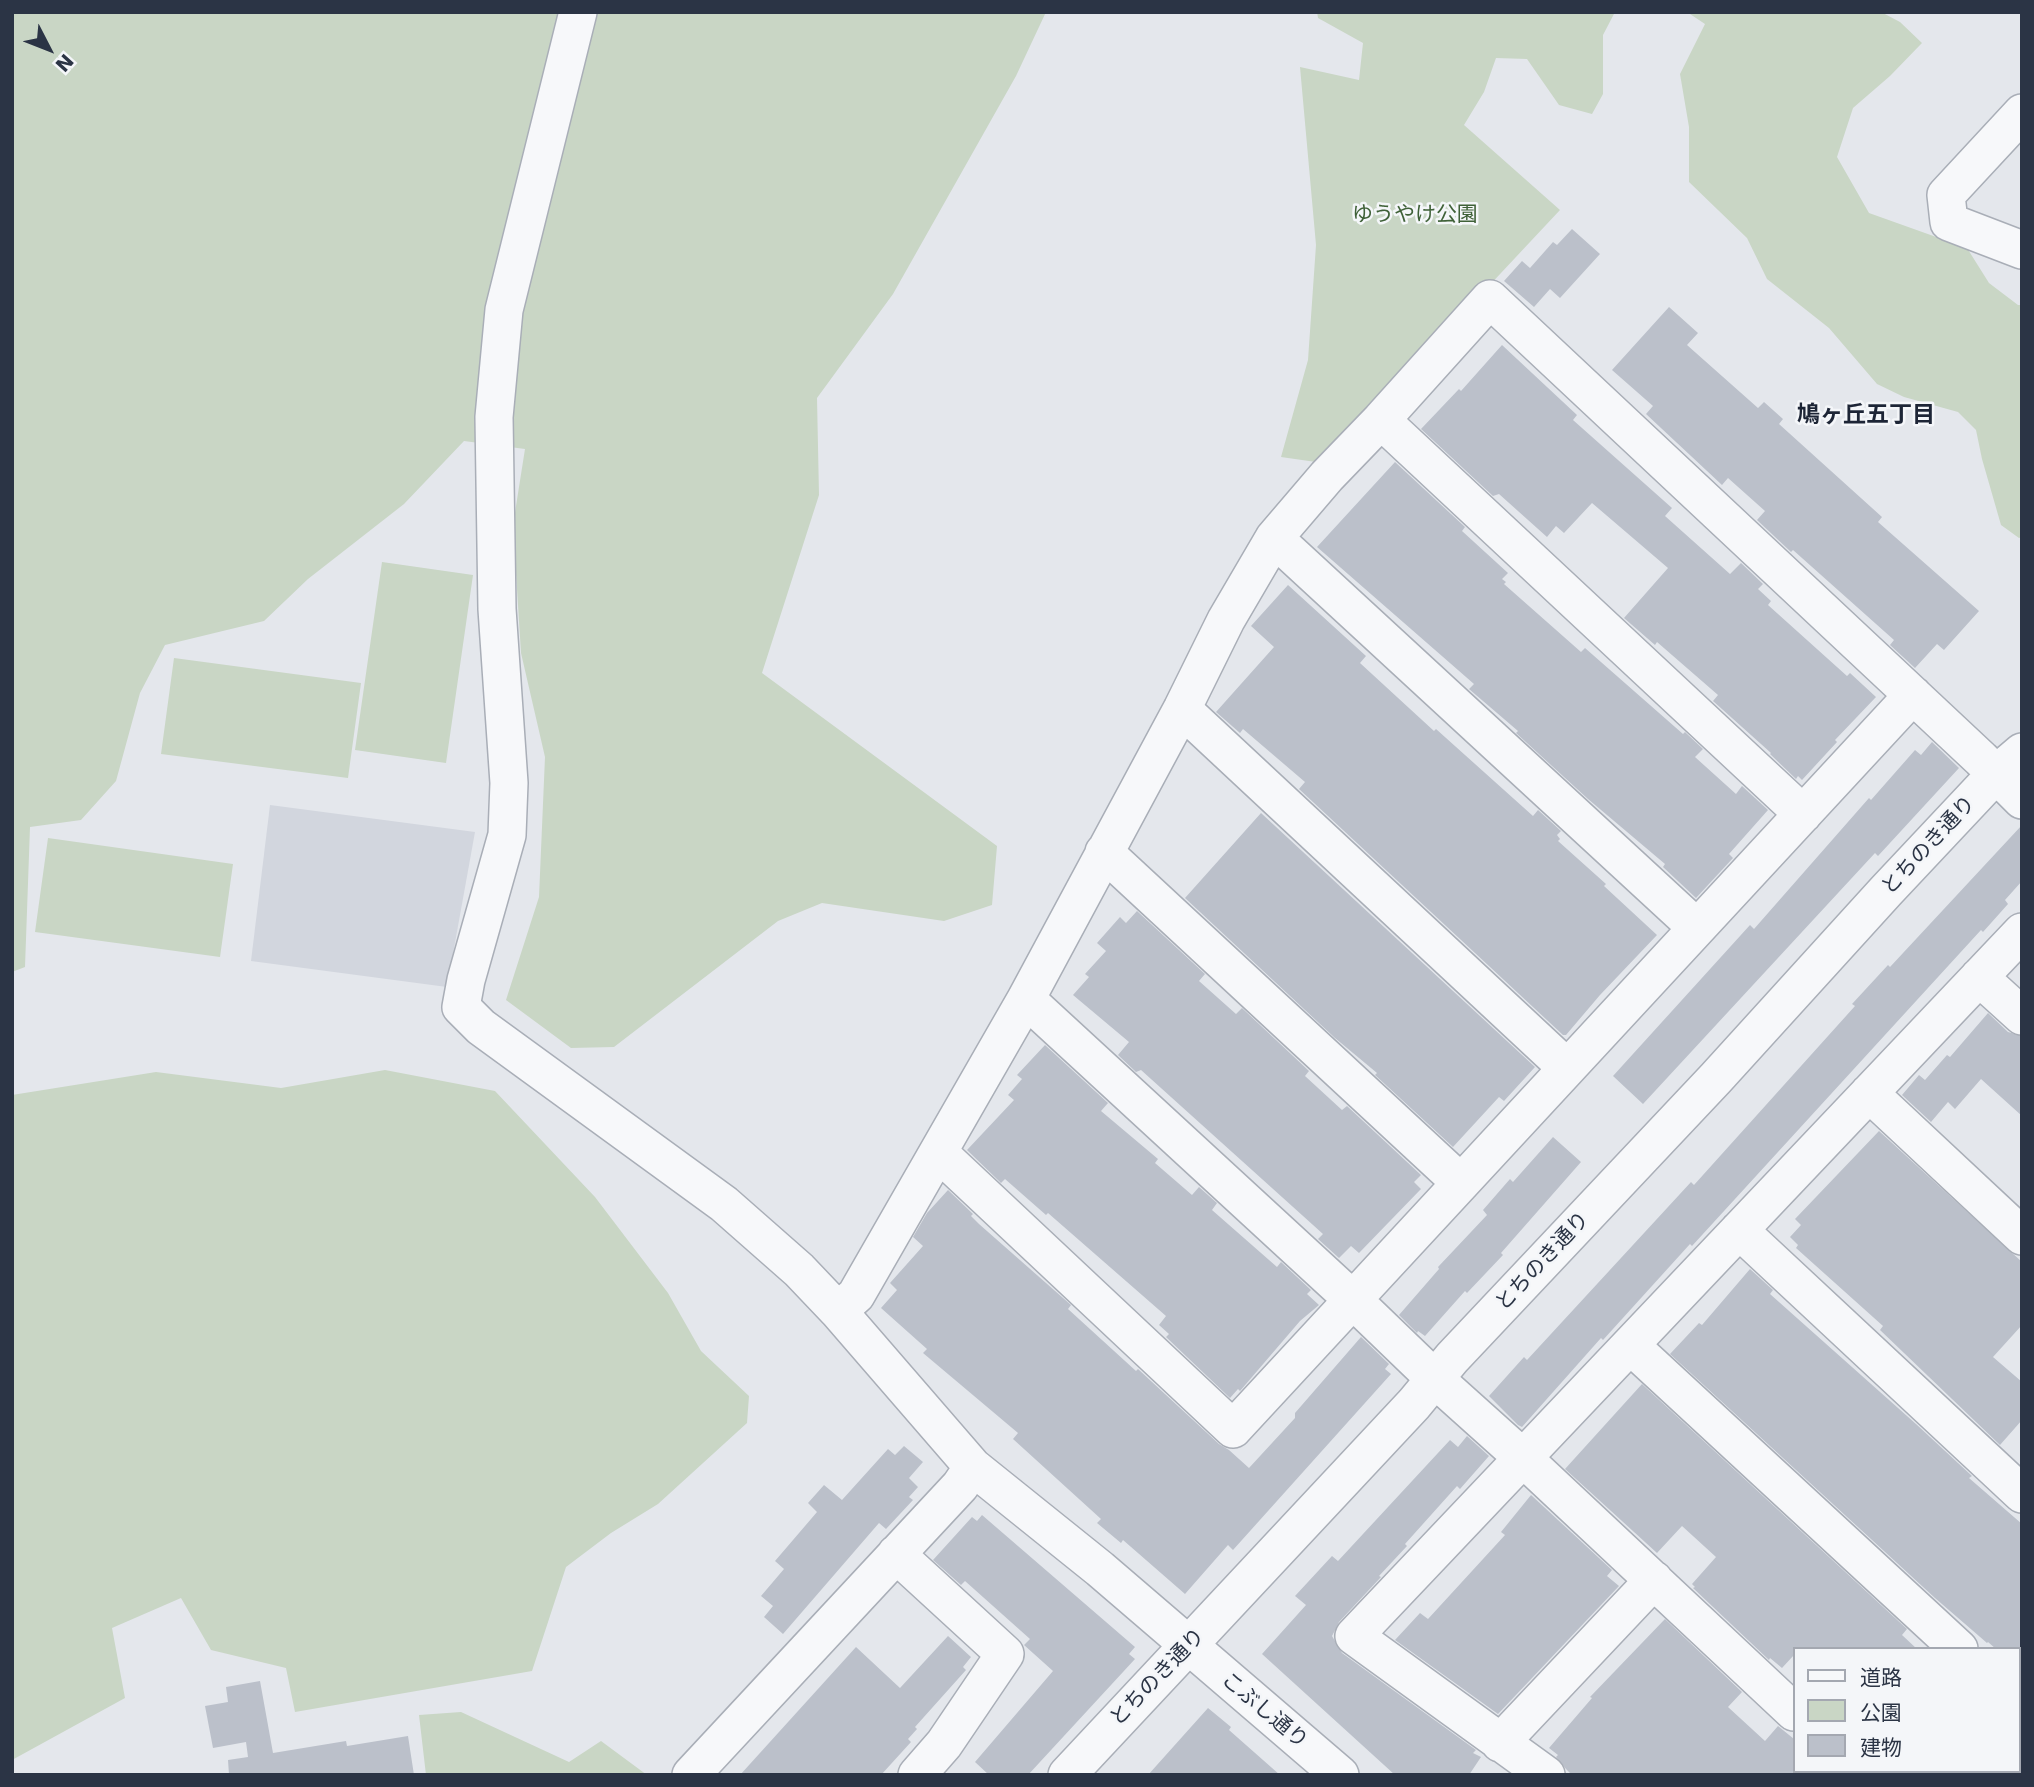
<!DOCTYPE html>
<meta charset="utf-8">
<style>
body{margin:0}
#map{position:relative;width:2034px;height:1787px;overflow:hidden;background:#e4e7ec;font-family:"DejaVu Sans","Noto Sans JP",sans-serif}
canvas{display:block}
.frame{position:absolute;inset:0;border:14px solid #2b3445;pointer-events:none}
.legend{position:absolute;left:1793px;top:1647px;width:228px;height:126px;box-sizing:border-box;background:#f4f6f9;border:2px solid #a4a8b1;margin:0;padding:9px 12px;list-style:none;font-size:21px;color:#2b3445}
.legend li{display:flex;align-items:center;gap:14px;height:35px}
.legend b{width:35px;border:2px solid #a4a8b1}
.north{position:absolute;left:14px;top:14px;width:70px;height:70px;-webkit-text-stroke:5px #f4f6f9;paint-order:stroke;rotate:132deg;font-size:19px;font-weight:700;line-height:28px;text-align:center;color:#2b3445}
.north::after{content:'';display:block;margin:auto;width:24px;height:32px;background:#2b3445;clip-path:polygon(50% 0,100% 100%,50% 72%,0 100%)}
</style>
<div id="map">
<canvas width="2034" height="1787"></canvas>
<div class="frame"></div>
<ul class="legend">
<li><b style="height:9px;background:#f7f8fa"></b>道路</li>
<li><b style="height:19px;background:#c9d6c5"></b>公園</li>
<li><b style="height:19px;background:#bbc0ca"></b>建物</li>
</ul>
<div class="north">N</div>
</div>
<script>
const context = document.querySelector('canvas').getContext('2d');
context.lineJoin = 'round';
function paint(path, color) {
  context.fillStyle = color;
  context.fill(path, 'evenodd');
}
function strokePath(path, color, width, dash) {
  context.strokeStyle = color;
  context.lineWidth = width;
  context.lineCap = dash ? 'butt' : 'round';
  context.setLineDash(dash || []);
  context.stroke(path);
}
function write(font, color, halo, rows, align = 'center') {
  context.font = font + ' "DejaVu Sans","Noto Sans JP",sans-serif';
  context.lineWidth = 5;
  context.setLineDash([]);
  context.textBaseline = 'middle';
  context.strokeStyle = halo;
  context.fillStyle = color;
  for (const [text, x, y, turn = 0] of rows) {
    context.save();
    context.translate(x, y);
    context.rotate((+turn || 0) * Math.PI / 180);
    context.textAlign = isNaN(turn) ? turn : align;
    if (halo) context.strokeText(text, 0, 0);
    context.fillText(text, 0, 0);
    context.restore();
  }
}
const built = new Path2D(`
 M 270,805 L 475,832 L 447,987 L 251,961 Z`);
const green = new Path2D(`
 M 12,12 L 1046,12 L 1016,76 L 893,294 L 817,398 L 819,495 L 762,673 L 997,846 L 992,905 L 944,921 L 822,903 L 778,921 L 614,1047 L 571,1048 L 506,1000 L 539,897 L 545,757 L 521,653 L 513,525 L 525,449 L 464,441 L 404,504 L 308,579 L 264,621 L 165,645 L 140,693 L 116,781 L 81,820 L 30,827 L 25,967 L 12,972 Z
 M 1317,12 L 1615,12 L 1603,35 L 1603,94 L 1592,114 L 1559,105 L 1527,59 L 1496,58 L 1484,92 L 1464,125 L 1560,210 L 1323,463 L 1281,457 L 1308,360 L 1316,245 L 1300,67 L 1359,80 L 1363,43 L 1318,18 Z
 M 1687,12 L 1881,12 L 1900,22 L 1922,43 L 1890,76 L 1853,108 L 1837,157 L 1869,213 L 1967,248 L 1989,283 L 2018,305 L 2022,305 L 2022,537 L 2019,538 L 2001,525 L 1982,459 L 1976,430 L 1958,412 L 1904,397 L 1877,384 L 1829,328 L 1767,279 L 1747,238 L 1689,182 L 1689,127 L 1680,74 L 1705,24 Z
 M 382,562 L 473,575 L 446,763 L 355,750 Z
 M 174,658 L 361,683 L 348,778 L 161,754 Z
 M 48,838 L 233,864 L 220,957 L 35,932 Z
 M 385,1070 L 495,1091 L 595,1197 L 668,1293 L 701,1351 L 749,1396 L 747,1423 L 658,1504 L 611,1533 L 566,1567 L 532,1671 L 295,1712 L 286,1668 L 211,1650 L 181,1598 L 112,1628 L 125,1698 L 12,1760 L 12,1095 L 156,1072 L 281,1088 Z
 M 461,1712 L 569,1762 L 601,1741 L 647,1775 L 426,1775 L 419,1715 Z`);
const building = new Path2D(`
 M 1572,229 L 1600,254 L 1560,298 L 1550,289 L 1534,307 L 1504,281 L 1522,261 L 1530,268 L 1553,242 L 1557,245 Z
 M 1669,307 L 1698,333 L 1687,345 L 1758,408 L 1764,402 L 1783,419 L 1779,424 L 1882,517 L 1878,522 L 1979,611 L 1944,650 L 1937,644 L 1915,668 L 1890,645 L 1894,640 L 1793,550 L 1791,552 L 1757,520 L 1765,511 L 1728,478 L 1722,485 L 1646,414 L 1653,406 L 1612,370 Z
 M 1502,345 L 1577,415 L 1573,420 L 1672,508 L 1665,516 L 1730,574 L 1741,563 L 1763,584 L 1758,589 L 1771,601 L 1768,605 L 1847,676 L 1850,673 L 1876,697 L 1835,740 L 1837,742 L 1802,780 L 1798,776 L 1796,779 L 1770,754 L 1771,753 L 1713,701 L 1718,695 L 1657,642 L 1655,645 L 1624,618 L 1668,568 L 1592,503 L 1564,533 L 1556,526 L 1547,537 L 1499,494 L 1493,496 L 1421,429 L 1459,389 L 1461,391 Z
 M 1395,462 L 1465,527 L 1462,531 L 1508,573 L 1502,579 L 1506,582 L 1504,584 L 1581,652 L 1585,648 L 1683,734 L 1685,732 L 1703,749 L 1695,757 L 1736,794 L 1742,786 L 1768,810 L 1729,854 L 1733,858 L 1696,898 L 1663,867 L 1665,864 L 1588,799 L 1516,733 L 1518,731 L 1469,689 L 1474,684 L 1317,547 Z
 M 1288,585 L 1366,656 L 1360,663 L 1434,731 L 1436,729 L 1533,816 L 1538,810 L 1561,831 L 1557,835 L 1560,839 L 1558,841 L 1606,884 L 1604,886 L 1657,935 L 1600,995 L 1566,1035 L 1563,1035 L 1299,789 L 1305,782 L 1243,729 L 1240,733 L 1216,712 L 1274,647 L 1251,626 Z
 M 1932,742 L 1959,768 L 1878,856 L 1875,853 L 1643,1104 L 1613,1076 L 1750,925 L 1754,929 L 1869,798 L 1871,800 L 1915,750 L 1921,755 Z
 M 1261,813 L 1535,1067 L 1504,1101 L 1499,1097 L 1453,1147 L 1375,1075 L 1377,1073 L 1335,1038 L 1185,898 Z
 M 2022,825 L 2022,881 L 2005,900 L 2008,904 L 1983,932 L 1981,930 L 1692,1246 L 1690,1244 L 1603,1340 L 1601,1338 L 1522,1427 L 1518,1425 L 1489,1396 L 1524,1357 L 1527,1360 L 1691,1182 L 1694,1185 L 1855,1006 L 1852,1004 L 1888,965 L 1890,967 Z
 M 1137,911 L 1205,974 L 1199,981 L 1236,1014 L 1242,1008 L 1309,1071 L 1305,1076 L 1342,1110 L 1347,1106 L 1421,1175 L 1414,1182 L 1421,1189 L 1359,1253 L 1351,1246 L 1339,1258 L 1318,1239 L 1323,1234 L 1141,1070 L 1136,1072 L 1118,1055 L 1129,1042 L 1073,995 L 1089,977 L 1085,974 L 1106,951 L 1097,943 L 1120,917 L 1126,923 Z
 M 1988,1013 L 2008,1032 L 2022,1036 L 2022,1116 L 1981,1079 L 1955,1109 L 1948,1102 L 1931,1122 L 1902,1095 L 1919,1075 L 1925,1080 L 1947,1055 L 1950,1057 Z
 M 1045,1045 L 1108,1103 L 1101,1111 L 1158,1159 L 1155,1163 L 1192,1195 L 1199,1187 L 1217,1203 L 1212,1210 L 1277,1267 L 1281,1262 L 1311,1290 L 1307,1294 L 1319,1305 L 1300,1321 L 1240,1391 L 1238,1389 L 1230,1398 L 1166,1337 L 1169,1334 L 1159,1325 L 1166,1316 L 1048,1213 L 1046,1215 L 1005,1179 L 1001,1183 L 967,1150 L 1014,1100 L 1008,1095 L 1022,1079 L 1017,1075 Z
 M 1879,1131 L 2022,1262 L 2022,1325 L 1993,1357 L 2022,1382 L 2022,1420 L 2000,1445 L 1880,1330 L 1883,1326 L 1796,1248 L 1798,1245 L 1790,1237 L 1801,1225 L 1795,1219 Z
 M 1553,1137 L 1581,1162 L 1501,1253 L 1503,1255 L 1467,1293 L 1465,1291 L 1425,1336 L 1418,1331 L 1417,1333 L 1399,1315 L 1439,1269 L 1438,1267 L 1487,1215 L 1483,1210 L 1510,1179 L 1513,1182 Z
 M 948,1190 L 973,1214 L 971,1216 L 979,1224 L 1071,1305 L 1068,1309 L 1136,1371 L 1138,1369 L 1219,1444 L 1229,1450 L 1249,1468 L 1295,1418 L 1295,1413 L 1361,1337 L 1389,1364 L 1385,1369 L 1391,1374 L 1233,1550 L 1228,1545 L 1185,1594 L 1123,1540 L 1121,1543 L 1097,1523 L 1101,1519 L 1013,1439 L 1018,1433 L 923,1353 L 927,1349 L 881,1308 L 897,1290 L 890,1283 L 923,1246 L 913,1237 L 927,1213 Z
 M 1750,1269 L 1773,1290 L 1770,1294 L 1916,1424 L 1972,1476 L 1969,1478 L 2022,1524 L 2022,1672 L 2018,1669 L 2018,1649 L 1996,1649 L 1988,1642 L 1987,1643 L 1935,1598 L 1670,1354 L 1699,1323 L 1702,1325 Z
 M 1642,1384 L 1907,1629 L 1902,1635 L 1917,1649 L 1794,1649 L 1794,1655 L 1782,1668 L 1770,1658 L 1769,1660 L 1693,1588 L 1695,1587 L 1692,1584 L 1716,1557 L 1682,1526 L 1657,1553 L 1565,1469 Z
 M 1467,1436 L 1489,1456 L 1460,1489 L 1457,1486 L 1405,1544 L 1407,1546 L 1379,1576 L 1381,1577 L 1339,1622 L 1332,1636 L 1342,1653 L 1476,1750 L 1473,1753 L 1481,1757 L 1469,1775 L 1395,1775 L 1262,1654 L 1306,1605 L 1295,1596 L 1332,1556 L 1338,1561 L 1450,1440 L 1458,1447 Z
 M 904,1446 L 923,1462 L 909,1478 L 918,1487 L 909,1497 L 913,1500 L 886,1529 L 879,1523 L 783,1634 L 764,1617 L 773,1606 L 761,1596 L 784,1569 L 775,1561 L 817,1512 L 808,1503 L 824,1485 L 842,1500 L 888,1449 L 895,1455 Z
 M 1531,1495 L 1612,1570 L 1607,1576 L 1619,1586 L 1498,1714 L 1395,1640 L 1420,1613 L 1428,1619 L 1505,1535 L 1501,1532 Z
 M 982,1515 L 1135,1647 L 1129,1654 L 1135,1659 L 1028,1775 L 989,1775 L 975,1762 L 1053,1671 L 1024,1645 L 1030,1639 L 965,1581 L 961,1585 L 933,1560 L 972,1517 L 977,1521 Z
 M 1665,1619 L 1742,1692 L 1728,1707 L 1765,1741 L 1778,1726 L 1794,1739 L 1794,1775 L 1572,1775 L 1566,1769 L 1556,1757 L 1558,1755 L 1549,1748 L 1592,1698 L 1590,1697 Z
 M 948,1636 L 971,1657 L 963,1667 L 966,1670 L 915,1727 L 917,1729 L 908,1739 L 911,1742 L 881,1775 L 740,1775 L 856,1647 L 900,1688 Z
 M 260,1681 L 273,1753 L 346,1741 L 347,1746 L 408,1736 L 414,1775 L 229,1775 L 228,1760 L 248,1757 L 246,1742 L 213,1748 L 205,1706 L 228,1702 L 226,1687 Z
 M 1208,1708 L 1231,1727 L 1229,1730 L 1280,1775 L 1148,1775 Z`);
const minor = new Path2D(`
 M 578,12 L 504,310 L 494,417 L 497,609 L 509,783 L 507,835 L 466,980 L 461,1007 L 481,1027 L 724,1204 L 799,1270 L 838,1311 L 973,1467 L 1100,1569 L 1340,1775
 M 2022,113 L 1946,195 L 1949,222 L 2022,250
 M 1381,420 L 1803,814
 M 1274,538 L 1697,928
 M 1182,709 L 1567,1068
 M 1104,852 L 1461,1183
 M 1979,977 L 2022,1016
 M 1026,999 L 1353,1300 L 1435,1379 L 1523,1458 L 1794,1712
 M 1869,1093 L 2022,1236
 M 939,1153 L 1233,1429 L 1913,695
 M 1739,1230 L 2022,1494
 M 838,1311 L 856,1295 L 1026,999 L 1182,709 L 1226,620 L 1274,538 L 1327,476 L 1381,420 L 1490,299 L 1981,759 L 2022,800
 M 1630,1345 L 1959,1649
 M 896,1554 L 1005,1654 L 944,1744 L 917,1775
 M 2018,1704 L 2022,1707
 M 1500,1743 L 1654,1580
 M 2018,1760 L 2022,1756
 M 1857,1771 L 1861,1775
 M 691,1775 L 960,1486 L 973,1467
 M 1067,1775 L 1414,1404 L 1452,1358 L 1716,1078 L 1886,891 L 1995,775 L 2022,752
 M 1546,1775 L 1354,1636 L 2022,932`);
const parkNames = [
 ["ゆうやけ公園",1415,216]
];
const streetNames = [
 ["とちのき通り",1929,846,-47],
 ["とちのき通り",1543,1262,-47],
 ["とちのき通り",1158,1678,-46],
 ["こぶし通り",1264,1711,40]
];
const neighbourhoodNames = [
 ["鳩ヶ丘五丁目",1866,416]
];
paint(built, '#d2d6de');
paint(green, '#c9d6c5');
paint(building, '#bbc0ca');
strokePath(minor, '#a9aeb7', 40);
strokePath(minor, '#f7f8fa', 37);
write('21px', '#3f6138', '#f4f6f9', parkNames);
write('21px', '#2b3445', '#f4f6f9', streetNames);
write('bold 23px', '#1d2536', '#f4f6f9', neighbourhoodNames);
</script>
